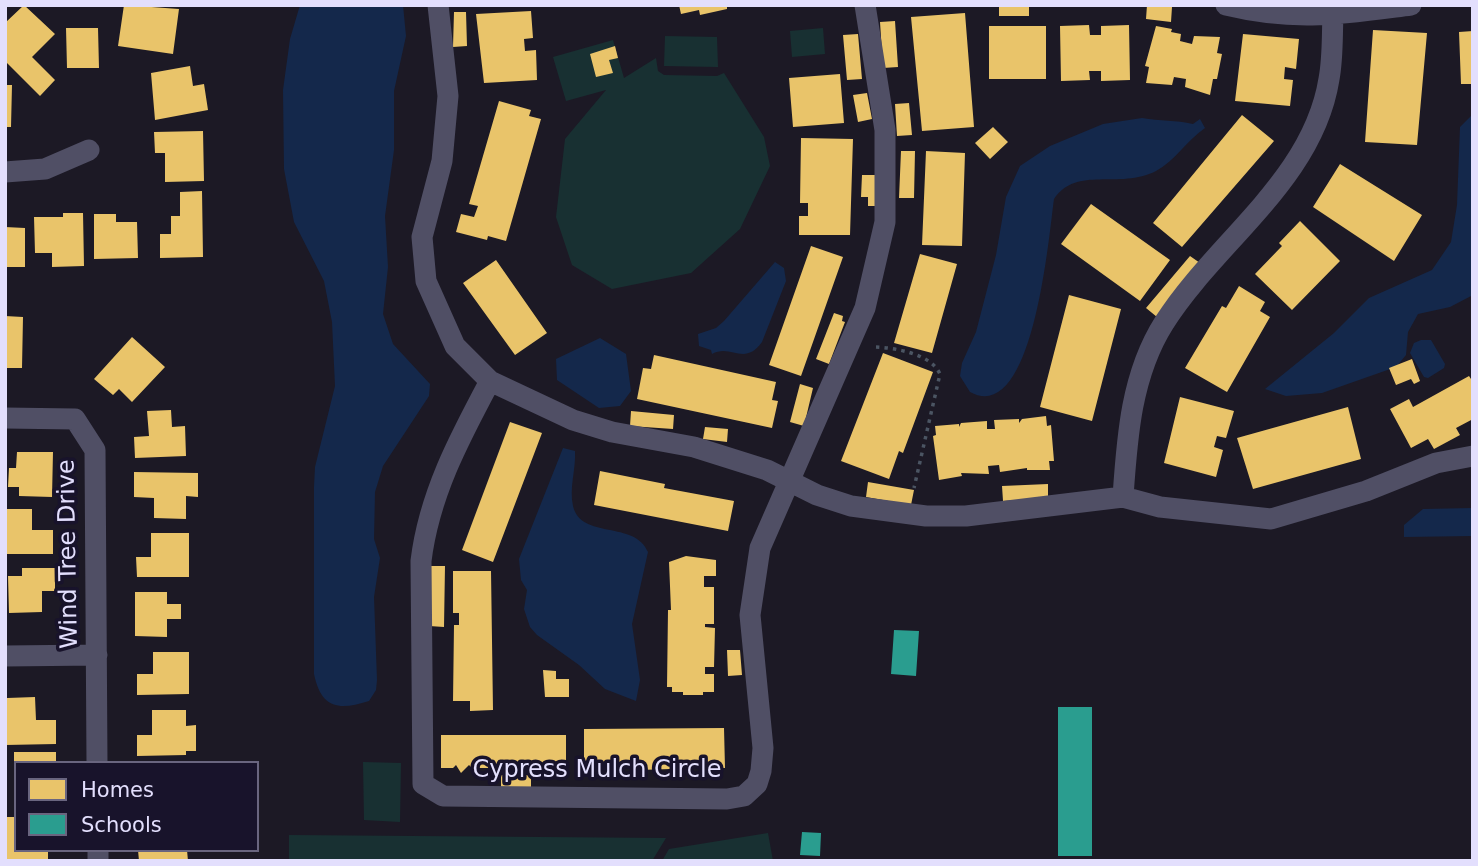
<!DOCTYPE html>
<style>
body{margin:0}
#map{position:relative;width:1478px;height:866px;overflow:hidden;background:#1c1925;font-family:"DejaVu Sans",sans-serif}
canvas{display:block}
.frame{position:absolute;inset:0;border:7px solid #e3dffd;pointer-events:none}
.legend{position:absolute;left:14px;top:761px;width:245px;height:91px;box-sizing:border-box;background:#18132b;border:2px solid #69657f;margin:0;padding:9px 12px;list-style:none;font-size:21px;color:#e3dffd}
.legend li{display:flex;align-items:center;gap:14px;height:35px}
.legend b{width:35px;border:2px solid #69657f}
</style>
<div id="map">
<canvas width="1478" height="866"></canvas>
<div class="frame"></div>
<ul class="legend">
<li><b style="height:19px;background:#e9c46a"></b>Homes</li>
<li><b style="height:19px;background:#2a9d8f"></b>Schools</li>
</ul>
</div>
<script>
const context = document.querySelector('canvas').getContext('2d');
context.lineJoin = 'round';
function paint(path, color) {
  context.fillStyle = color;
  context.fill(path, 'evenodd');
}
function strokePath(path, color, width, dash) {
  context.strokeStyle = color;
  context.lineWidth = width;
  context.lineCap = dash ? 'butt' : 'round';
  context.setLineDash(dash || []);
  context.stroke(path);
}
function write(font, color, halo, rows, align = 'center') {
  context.font = font + ' "DejaVu Sans",sans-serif';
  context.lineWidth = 7;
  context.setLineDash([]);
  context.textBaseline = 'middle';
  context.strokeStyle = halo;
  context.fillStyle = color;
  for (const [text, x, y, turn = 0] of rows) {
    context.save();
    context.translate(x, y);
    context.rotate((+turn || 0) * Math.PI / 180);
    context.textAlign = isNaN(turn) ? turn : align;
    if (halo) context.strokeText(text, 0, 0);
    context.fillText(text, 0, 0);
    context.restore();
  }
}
const green = new Path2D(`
 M 823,28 L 825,54 L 792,57 L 790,31 Z
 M 665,36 L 717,37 L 718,67 L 664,66 Z
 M 613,40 L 624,78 L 656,58 L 658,71 L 664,75 L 717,76 L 724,73 L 764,137 L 770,166 L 740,229 L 691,273 L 612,289 L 572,265 L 556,217 L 565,139 L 606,90 L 566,101 L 553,57 Z
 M 363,762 L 401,763 L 400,822 L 364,820 Z
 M 768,833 L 773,861 L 662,861 L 669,849 Z
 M 289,835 L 666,838 L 652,861 L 289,861 Z`);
const water = new Path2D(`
 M 300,5 L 403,5 L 406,36 L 394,91 L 394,150 L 385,216 L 388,267 L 383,314 L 393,344 L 430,384 L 429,396 L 383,466 L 375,492 L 374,539 L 380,558 L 374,597 L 377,680 L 376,690 L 369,701 C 338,711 321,708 314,674 L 314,487 L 315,467 L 335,386 L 332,322 L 324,281 L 294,222 L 284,169 L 283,90 L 290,39 Z
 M 1471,116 L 1473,295 L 1450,307 L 1418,314 L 1408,332 L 1406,355 L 1396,367 L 1322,393 L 1286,396 L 1265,389 L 1334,333 L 1369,298 L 1432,270 L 1451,242 L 1457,205 L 1460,127 Z
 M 1142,118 C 1160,121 1176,120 1193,124 L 1200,119 L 1205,128 C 1187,140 1175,161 1156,171 C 1119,190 1077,165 1054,199 C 1049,233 1034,427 970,392 L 960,376 L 962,363 L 976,332 L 996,255 L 1006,197 L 1020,166 L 1050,146 L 1103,124 Z
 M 775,262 L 784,268 L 786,281 L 762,342 C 744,367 731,343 712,354 L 711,350 L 699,346 L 698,334 L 716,328 L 724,321 Z
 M 600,338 L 626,354 L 631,391 L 620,406 L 599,408 L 557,380 L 556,359 Z
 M 1421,340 L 1431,340 L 1445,364 L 1444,368 L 1428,378 L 1424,377 L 1410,353 L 1414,343 Z
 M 563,448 L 575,451 C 576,470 569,487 573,506 C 581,540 635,520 648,552 L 632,624 L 640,680 L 636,701 L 605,689 L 579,665 L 537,635 L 530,627 L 524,609 L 527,590 L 521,580 L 519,559 Z
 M 1473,508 L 1473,536 L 1404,537 L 1404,525 L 1423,509 Z`);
const homes = new Path2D(`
 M 24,5 L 55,34 L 32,57 L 55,80 L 40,96 L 5,61 L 5,23 Z
 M 124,5 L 179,9 L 173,54 L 118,46 Z
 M 679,5 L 727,5 L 727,9 L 700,15 L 699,10 L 681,14 Z
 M 999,5 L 1029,5 L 1029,16 L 999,16 Z
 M 1147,5 L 1172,7 L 1171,22 L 1146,19 Z
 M 531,11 L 533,38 L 524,39 L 525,51 L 536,50 L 537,80 L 484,83 L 476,14 Z
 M 454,12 L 466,12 L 467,46 L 453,47 Z
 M 965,13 L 974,127 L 922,131 L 911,17 Z
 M 895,21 L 898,67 L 883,68 L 880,22 Z
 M 1089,25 L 1090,35 L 1101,35 L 1101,26 L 1129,25 L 1130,80 L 1101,81 L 1101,71 L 1089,71 L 1090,80 L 1061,81 L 1060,26 Z
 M 989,26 L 1046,26 L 1046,79 L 989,79 Z
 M 1156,26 L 1172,29 L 1171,32 L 1181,34 L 1180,41 L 1192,44 L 1194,36 L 1220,37 L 1217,53 L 1222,54 L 1217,79 L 1213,79 L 1210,95 L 1185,87 L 1186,79 L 1174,77 L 1172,85 L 1146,83 L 1149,67 L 1145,66 Z
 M 66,28 L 98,28 L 99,68 L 67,68 Z
 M 1373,30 L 1427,33 L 1417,145 L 1365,142 Z
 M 1473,31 L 1473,84 L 1461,84 L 1459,32 Z
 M 858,34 L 862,79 L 847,80 L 843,35 Z
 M 1243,34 L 1299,39 L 1296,69 L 1285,67 L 1284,79 L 1293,80 L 1290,106 L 1235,101 Z
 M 615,46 L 618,58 L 609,60 L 613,73 L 596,77 L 590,54 Z
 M 190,66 L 193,86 L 204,84 L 208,110 L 155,120 L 151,73 Z
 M 840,74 L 844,123 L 793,127 L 789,78 Z
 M 5,85 L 12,85 L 11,127 L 5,127 Z
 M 867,93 L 872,119 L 858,122 L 853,95 Z
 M 499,101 L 531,110 L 529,116 L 541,119 L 506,241 L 488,236 L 487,240 L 456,232 L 461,214 L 474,217 L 478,206 L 469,204 Z
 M 909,103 L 912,135 L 897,136 L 895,104 Z
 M 1242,115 L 1274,141 L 1182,247 L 1153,223 Z
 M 993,127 L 1008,142 L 990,159 L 975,143 Z
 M 203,131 L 204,181 L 165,182 L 165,153 L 155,153 L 154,132 Z
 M 801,138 L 853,139 L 850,235 L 799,235 L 799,216 L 808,216 L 808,203 L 800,203 Z
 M 901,151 L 915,151 L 914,198 L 899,198 Z
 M 926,151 L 965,153 L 962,246 L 922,245 Z
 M 1340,164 L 1422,215 L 1394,261 L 1313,207 Z
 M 862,175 L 877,175 L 876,206 L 868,206 L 868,197 L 861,197 Z
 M 202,191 L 203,257 L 160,258 L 160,234 L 171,234 L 171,216 L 180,216 L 180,192 Z
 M 1091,204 L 1170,260 L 1140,301 L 1061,244 Z
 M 63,213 L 83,213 L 84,266 L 52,267 L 52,253 L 35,253 L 34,217 L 63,217 Z
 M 94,214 L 116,214 L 116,222 L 137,222 L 138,258 L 94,259 Z
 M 1300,221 L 1340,261 L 1292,310 L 1255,274 L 1282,246 L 1279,243 Z
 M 5,227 L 25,228 L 25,267 L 5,267 Z
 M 811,246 L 843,257 L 801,376 L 769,365 Z
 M 920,254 L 957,264 L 932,353 L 894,343 Z
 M 1190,256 L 1200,263 L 1157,317 L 1146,308 Z
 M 496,260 L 547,333 L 515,355 L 463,283 Z
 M 1239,286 L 1265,302 L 1260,311 L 1270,317 L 1227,392 L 1185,368 L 1222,306 L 1226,308 Z
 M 1069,295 L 1121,309 L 1092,421 L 1040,407 Z
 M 834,313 L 843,316 L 842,321 L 845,322 L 829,364 L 816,359 Z
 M 5,316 L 23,317 L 22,368 L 5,368 Z
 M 132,337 L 165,367 L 132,402 L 119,389 L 113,395 L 94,379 Z
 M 883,353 L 933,372 L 903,453 L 899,451 L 889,479 L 841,461 Z
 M 654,355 L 776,382 L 772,400 L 778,401 L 772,428 L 637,399 L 643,368 L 651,369 Z
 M 1412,359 L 1420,381 L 1414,384 L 1411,379 L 1396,385 L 1389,368 Z
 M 1469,376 L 1473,382 L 1473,419 L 1456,428 L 1460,435 L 1434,449 L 1428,439 L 1411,448 L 1390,409 L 1409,399 L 1413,407 Z
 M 800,384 L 813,388 L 804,426 L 790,422 Z
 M 1180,397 L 1234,411 L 1226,438 L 1217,436 L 1214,447 L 1223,450 L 1216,477 L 1164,463 Z
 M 1348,407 L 1361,459 L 1253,489 L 1237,438 Z
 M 171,410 L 172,427 L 185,426 L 186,456 L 135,458 L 134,437 L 149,436 L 147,411 Z
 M 631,411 L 674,415 L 673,429 L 630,426 Z
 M 1046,416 L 1047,426 L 1051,425 L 1054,461 L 1049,461 L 1050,470 L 1027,470 L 1027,468 L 1000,472 L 999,465 L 988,466 L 989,474 L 961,473 L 962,476 L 939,480 L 933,436 L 936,435 L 935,426 L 959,424 L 959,427 L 961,423 L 987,421 L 987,429 L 995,429 L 994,420 L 1019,419 L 1019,423 L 1022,419 Z
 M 510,422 L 542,433 L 493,562 L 462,550 Z
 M 705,427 L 728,429 L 727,442 L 703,439 Z
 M 17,452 L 53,452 L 52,497 L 19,496 L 19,487 L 8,487 L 9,468 L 16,468 Z
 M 600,471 L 665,484 L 664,488 L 734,501 L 728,531 L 594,505 Z
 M 134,472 L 198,473 L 198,497 L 186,496 L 186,519 L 154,518 L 154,498 L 134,497 Z
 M 868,482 L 914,490 L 911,505 L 866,497 Z
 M 1048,484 L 1048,498 L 1003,501 L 1002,486 Z
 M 6,509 L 32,509 L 32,530 L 53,530 L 53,554 L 5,554 Z
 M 151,533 L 189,533 L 189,577 L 137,577 L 136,557 L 151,557 Z
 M 686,556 L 716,560 L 716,576 L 704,576 L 704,587 L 714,587 L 714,624 L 705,624 L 705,627 L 715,628 L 714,667 L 705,667 L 705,674 L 714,674 L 714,692 L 703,692 L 703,695 L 683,695 L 683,692 L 672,692 L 672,687 L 667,687 L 668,610 L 671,610 L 669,562 Z
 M 430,566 L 445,566 L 444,627 L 429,626 Z
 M 22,568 L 55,568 L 55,591 L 42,591 L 42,612 L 9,613 L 8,576 L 22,576 Z
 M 453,571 L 491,571 L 493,710 L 470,711 L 470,701 L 453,701 L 454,625 L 459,625 L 459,613 L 453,613 Z
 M 135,592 L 167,592 L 167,604 L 181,604 L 181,619 L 167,619 L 167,637 L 135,636 Z
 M 727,650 L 740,650 L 742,675 L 728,676 Z
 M 153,652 L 189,652 L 189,694 L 137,695 L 137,674 L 153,674 Z
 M 543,670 L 556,671 L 556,679 L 569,679 L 569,697 L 545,697 Z
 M 35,697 L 36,720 L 56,720 L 56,744 L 5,745 L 7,698 Z
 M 152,710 L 186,710 L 186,726 L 196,725 L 196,751 L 186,751 L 186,755 L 137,756 L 137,735 L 152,735 Z
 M 724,728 L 725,768 L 684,768 L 684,763 L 671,763 L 671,769 L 639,770 L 639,762 L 625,762 L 625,767 L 584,767 L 584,729 Z
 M 441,735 L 566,735 L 566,768 L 551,766 L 545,772 L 539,766 L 512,768 L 511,765 L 503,773 L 497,765 L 494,768 L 472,768 L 469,765 L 461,773 L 456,765 L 453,768 L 441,768 Z
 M 14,752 L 56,752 L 56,763 L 14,763 Z
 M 501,775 L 531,775 L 531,791 L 501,790 Z
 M 6,817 L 16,817 L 16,850 L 48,850 L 48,861 L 5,861 Z
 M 138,850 L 187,850 L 188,861 L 139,861 Z`);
const schools = new Path2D(`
 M 894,630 L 919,631 L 916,676 L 891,674 Z
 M 1058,707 L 1092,707 L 1092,856 L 1058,856 Z
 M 802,832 L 821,833 L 820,856 L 800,855 Z`);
const path = new Path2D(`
 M 876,347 C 896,348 931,354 940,374 L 914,488`);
const minor = new Path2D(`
 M 438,5 L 448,96 L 442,161 L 422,237 L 426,281 L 455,346 L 490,381 L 573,420 L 612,432 L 694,447 L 767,470 L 817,495 L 851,506 L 926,516 L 966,516 L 1123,497 L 1160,507 L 1271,519 L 1366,491 L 1436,463 L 1473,456
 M 1226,5 C 1297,22 1341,14 1411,5
 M 5,172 L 45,169 L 89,150
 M 490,381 C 459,439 429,495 421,561 L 423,784 L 443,796 L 727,799 L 744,796 L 757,784 L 761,771 L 763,748 L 750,615 L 760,548 L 865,308 L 885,222 L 885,130 L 865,5
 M 5,418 L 75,419 L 95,450 L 97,763
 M 1123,497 C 1127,438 1131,375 1164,323 C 1216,241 1313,180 1329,79 C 1333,58 1332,36 1333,15
 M 5,656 L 97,655
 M 98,850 L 98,861`);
const streetNames = [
 ["Wind Tree Drive",69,554,-91],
 ["Cypress Mulch Circle",597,771]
];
paint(green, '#183032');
paint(water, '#14284b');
paint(homes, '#e9c46a');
paint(schools, '#2a9d8f');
strokePath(path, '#4b5563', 3.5, [3.5, 5]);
strokePath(minor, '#504f65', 21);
write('24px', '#e3dffd', '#18132b', streetNames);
</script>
